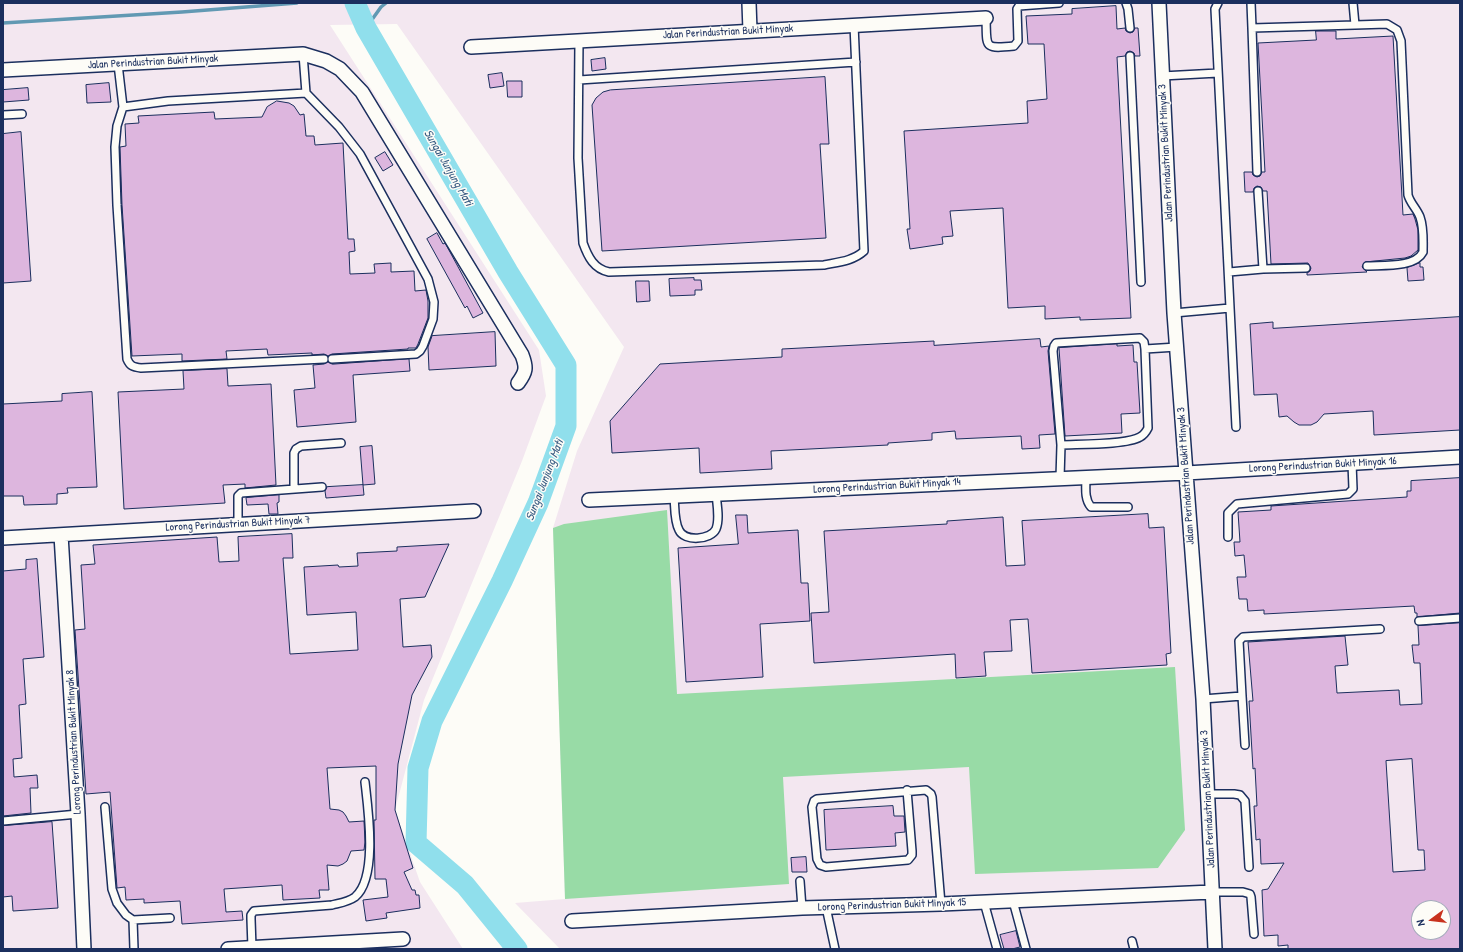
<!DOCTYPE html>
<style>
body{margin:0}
#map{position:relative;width:1463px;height:952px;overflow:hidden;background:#fdfcf7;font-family:"Patrick Hand",sans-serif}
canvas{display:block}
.frame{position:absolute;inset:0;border:4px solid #1b2f5e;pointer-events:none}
.north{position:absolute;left:1411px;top:900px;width:40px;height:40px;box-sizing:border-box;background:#fdfcf7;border:1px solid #a3aaba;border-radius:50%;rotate:255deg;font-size:11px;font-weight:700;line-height:16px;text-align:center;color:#1b2f5e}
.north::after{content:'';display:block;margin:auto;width:14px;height:18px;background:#c8321e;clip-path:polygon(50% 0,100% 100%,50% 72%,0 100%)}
</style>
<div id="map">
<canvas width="1463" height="952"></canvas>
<div class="frame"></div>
<div class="north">N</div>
</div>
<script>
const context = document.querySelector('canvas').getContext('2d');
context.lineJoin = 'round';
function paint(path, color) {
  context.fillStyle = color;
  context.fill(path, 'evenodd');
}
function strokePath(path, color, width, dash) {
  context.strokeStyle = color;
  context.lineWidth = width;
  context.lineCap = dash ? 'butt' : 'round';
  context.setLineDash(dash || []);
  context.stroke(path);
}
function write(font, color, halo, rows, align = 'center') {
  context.font = font + ' "Patrick Hand",sans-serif';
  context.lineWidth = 3;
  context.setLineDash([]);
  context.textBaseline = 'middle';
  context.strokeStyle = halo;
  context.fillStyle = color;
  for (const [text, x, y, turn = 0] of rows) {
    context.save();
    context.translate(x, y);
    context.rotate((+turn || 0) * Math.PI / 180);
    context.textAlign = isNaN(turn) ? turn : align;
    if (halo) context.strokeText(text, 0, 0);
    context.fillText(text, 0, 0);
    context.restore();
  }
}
const built = new Path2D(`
 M 3,3 L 1460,3 L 1460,949 L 560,949 L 515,903 L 565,899 L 553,528 L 577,451 L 624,347 L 397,24 L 330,25 L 539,350 L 546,396 L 522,461 L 424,700 L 395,810 L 420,882 L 463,949 L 3,949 ZM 1419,908 L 1443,908 L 1443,932 L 1419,932 Z`);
const green = new Path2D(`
 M 667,510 L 677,694 L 1175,667 L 1185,830 L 1158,868 L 975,874 L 969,767 L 783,777 L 789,884 L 565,899 L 553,528 L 564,524 Z`);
const stream = new Path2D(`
 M 3,23 L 182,12 L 297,3
 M 366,28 L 381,7 L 386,3`);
const river = new Path2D(`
 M 355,3 L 366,28 L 508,272 L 566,365 L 566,426 L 538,503 L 502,581 L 432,721 L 418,768 L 416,843 L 465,885 L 517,949`);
const building = new Path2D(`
 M 1116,6 L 1117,29 L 1125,28 L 1126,31 L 1130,33 L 1133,32 L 1135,28 L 1138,28 L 1140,56 L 1135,56 L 1134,53 L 1130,51 L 1127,52 L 1125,56 L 1117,57 L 1131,318 L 1080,320 L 1080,317 L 1045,319 L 1045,306 L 1008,308 L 1003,208 L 950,211 L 953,236 L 942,237 L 943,244 L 910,249 L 907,229 L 910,229 L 904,131 L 1028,123 L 1027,101 L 1047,99 L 1044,44 L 1028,44 L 1026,16 L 1072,14 L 1072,9 Z
 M 1316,31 L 1336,31 L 1336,39 L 1393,36 L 1403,215 L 1413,214 L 1415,219 L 1418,230 L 1418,250 L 1411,256 L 1405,258 L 1365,262 L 1362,267 L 1367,272 L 1307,275 L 1307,273 L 1310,271 L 1311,268 L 1308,263 L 1271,264 L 1267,191 L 1263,191 L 1261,187 L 1257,186 L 1254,188 L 1253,192 L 1245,192 L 1244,172 L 1252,172 L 1253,175 L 1257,177 L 1260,176 L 1262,172 L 1265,172 L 1258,43 L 1316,40 Z
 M 605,58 L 606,69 L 592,71 L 591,60 Z
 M 502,73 L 504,86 L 490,88 L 488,75 Z
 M 825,77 L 829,144 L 820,144 L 826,238 L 602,251 L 592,105 L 596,98 L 603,92 L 610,90 Z
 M 507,81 L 522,81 L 522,97 L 508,97 Z
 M 109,83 L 111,102 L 87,103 L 86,85 Z
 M 28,88 L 29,100 L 3,102 L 3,90 Z
 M 277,101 L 289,103 L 294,106 L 300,115 L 304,114 L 306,136 L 314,136 L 315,145 L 343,143 L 348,239 L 354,239 L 355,251 L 349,252 L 350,274 L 375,273 L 374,264 L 391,263 L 391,272 L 414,271 L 415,291 L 426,290 L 428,301 L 428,318 L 418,344 L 416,348 L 408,348 L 408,349 L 332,354 L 328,356 L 324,354 L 312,355 L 312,353 L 268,355 L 267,349 L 226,351 L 227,359 L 182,361 L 182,354 L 132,356 L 122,205 L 120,147 L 126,146 L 125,124 L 139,123 L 138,116 L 214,112 L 215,119 L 262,117 L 267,107 Z
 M 21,132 L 31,281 L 3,283 L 3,134 Z
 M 385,152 L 393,165 L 383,171 L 375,158 Z
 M 437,233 L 443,244 L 445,243 L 450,252 L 483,313 L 473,318 L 467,306 L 465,308 L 427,239 Z
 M 1420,263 L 1420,267 L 1423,267 L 1424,280 L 1408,281 L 1407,268 Z
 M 694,278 L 694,280 L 701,280 L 702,290 L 695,290 L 695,295 L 670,296 L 669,279 Z
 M 636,281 L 649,281 L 650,301 L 637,302 Z
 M 1460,317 L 1460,430 L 1374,435 L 1373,411 L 1324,414 L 1317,422 L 1311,425 L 1299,425 L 1294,422 L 1287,416 L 1279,417 L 1277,394 L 1254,395 L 1250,324 L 1273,322 L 1273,328 Z
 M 495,332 L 496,366 L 429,370 L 428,347 L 432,336 Z
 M 1040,339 L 1041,347 L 1049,346 L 1048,351 L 1055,434 L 1039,435 L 1040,448 L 1022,449 L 1021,436 L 956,439 L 955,431 L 932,433 L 932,440 L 888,443 L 888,445 L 771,451 L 772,469 L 700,473 L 699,448 L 612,453 L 610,421 L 660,364 L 782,357 L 782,349 L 934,341 L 934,345 Z
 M 1117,344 L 1117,346 L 1133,345 L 1134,362 L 1137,362 L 1140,413 L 1121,414 L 1122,433 L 1065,436 L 1059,348 Z
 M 409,359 L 410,371 L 353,375 L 356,422 L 297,427 L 294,390 L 315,388 L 313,365 L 324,364 L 328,362 L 332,364 Z
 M 227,369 L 228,386 L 271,384 L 276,485 L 245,488 L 245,484 L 223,485 L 225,503 L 124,509 L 118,392 L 184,389 L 183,371 Z
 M 92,392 L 97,487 L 67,488 L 68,493 L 57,494 L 57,504 L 24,505 L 23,496 L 3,496 L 3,404 L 62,401 L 62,394 Z
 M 372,446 L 375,484 L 363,485 L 360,447 Z
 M 1460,478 L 1460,613 L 1417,617 L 1417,613 L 1415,613 L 1414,606 L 1264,614 L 1264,610 L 1248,611 L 1247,599 L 1239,599 L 1237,577 L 1246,577 L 1244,555 L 1235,556 L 1234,542 L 1240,542 L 1238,512 L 1271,510 L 1271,506 L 1407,497 L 1407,491 L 1411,491 L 1411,481 Z
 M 363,485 L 364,495 L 326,498 L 325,491 L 327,487 Z
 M 279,495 L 279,502 L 277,503 L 278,514 L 269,514 L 268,504 L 247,505 L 246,498 Z
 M 1148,514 L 1149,528 L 1164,527 L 1171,653 L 1166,654 L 1167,665 L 1032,673 L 1028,619 L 1010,620 L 1012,651 L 984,652 L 986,676 L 956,678 L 955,654 L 814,663 L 811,613 L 829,612 L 824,531 L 947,524 L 947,521 L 1003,517 L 1006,566 L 1025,565 L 1022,521 Z
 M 736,515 L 747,515 L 748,533 L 798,530 L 801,583 L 808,583 L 810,621 L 760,624 L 763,677 L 686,682 L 678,548 L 738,544 Z
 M 292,534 L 293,558 L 283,558 L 290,654 L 358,650 L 356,612 L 307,615 L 304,567 L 338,565 L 339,567 L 358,566 L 357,553 L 397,551 L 397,547 L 449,544 L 425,597 L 400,599 L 403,647 L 431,645 L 432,657 L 412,695 L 398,764 L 395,810 L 413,868 L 404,872 L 412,890 L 415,890 L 416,895 L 419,895 L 420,908 L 386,913 L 387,918 L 366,921 L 363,900 L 388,897 L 386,879 L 375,879 L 374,820 L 376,820 L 376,766 L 327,768 L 330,809 L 339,810 L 343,812 L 346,816 L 349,822 L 364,821 L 365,842 L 364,850 L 351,851 L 347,861 L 343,864 L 338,866 L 327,865 L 329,890 L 319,890 L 320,898 L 283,900 L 282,885 L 224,889 L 226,912 L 242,911 L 243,920 L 182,924 L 180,901 L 144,903 L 144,899 L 126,900 L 125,887 L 117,888 L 110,792 L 86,794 L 75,630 L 85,629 L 81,565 L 95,564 L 93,545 L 217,537 L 219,562 L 239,561 L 238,537 Z
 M 37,559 L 44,657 L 23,659 L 26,704 L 19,705 L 22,758 L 13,759 L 14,777 L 37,775 L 38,788 L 30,788 L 31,813 L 3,816 L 3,571 L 26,569 L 26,560 Z
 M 1460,623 L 1460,949 L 1288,949 L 1288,945 L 1278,946 L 1278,935 L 1264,936 L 1262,890 L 1268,889 L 1284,863 L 1261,864 L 1260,839 L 1256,840 L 1254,806 L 1257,806 L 1255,768 L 1253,769 L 1249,701 L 1253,701 L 1248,642 L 1345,636 L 1348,665 L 1335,666 L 1337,693 L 1399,690 L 1400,705 L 1422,704 L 1420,663 L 1414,663 L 1412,645 L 1419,645 L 1418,626 ZM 1412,759 L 1418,850 L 1424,850 L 1425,870 L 1393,872 L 1386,761 ZM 1419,908 L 1443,908 L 1443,932 L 1419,932 Z
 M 893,806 L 894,816 L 904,816 L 905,832 L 895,833 L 896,846 L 826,850 L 824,810 Z
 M 52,822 L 58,908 L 13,911 L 12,896 L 3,897 L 3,826 Z
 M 806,857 L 807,872 L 792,872 L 791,858 Z
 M 1016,931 L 1020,947 L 1012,949 L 1004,949 L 1000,935 Z`);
const lane = new Path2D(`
 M 1126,3 L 1128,9 L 1130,28
 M 1218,3 L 1215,9 L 1236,427
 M 1251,3 L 1252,28 L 1355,25
 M 1353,3 L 1355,25 L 1387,24 L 1397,30 L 1401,41 L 1408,195 C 1410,203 1417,209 1420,217 C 1424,228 1423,241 1423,252 C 1415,268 1383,265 1367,266
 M 986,18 C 987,48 983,49 1014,46 L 1018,41 L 1017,9 L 1019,6 L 1059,3
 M 1252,28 L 1257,172
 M 579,41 L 578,158 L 583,243 C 588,257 594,269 609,272 L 824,265 C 839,262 853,261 864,251 L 854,25
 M 303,54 L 306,93 L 339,127 L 360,154 L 428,279 L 434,302 L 433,319 L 423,346 L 420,351 L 416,354 L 332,359
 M 1130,56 L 1141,282
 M 118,64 L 123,107
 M 1162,76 L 1218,73
 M 579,80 L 856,62
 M 306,93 L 168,101 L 123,107 L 117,126 L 115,147 L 117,205 L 127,359 C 130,366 133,367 141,368 L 324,359
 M 3,115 L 22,114
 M 1258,191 L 1263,269
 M 1229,272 L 1263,269 L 1306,268
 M 1174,313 L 1230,308
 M 1061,445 L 1053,351 L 1054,346 L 1056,343 L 1140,338 L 1144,342 L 1145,349
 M 1086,477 C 1086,487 1084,499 1091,507 L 1128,507
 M 1060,478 L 1061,445 C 1078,444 1127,445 1140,437 C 1144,435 1146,432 1148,428 L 1145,349 L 1177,347
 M 294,489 L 294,453 L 296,449 L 301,446 L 341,443
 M 674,496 C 675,506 674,521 679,530 C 684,542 711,540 716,529 C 720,519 717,505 716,494
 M 238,524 L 238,496 L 241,493 L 322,487
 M 1228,537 L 1228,513 L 1237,504 L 1348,494 L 1353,489 L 1352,463
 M 1419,621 L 1460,618
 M 1242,696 L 1245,745
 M 1203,699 L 1242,696 L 1239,641 L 1243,637 L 1380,629
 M 907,790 L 912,851 L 912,855 L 908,860 L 826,867 L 820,865 L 817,859 L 812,807 L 814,801 L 817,799 L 926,790 L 931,794 L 932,797 L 941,904
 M 1208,794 L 1234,794 L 1240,795 L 1245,801 L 1249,867
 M 105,807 L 112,889 L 117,903 L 126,915 L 133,920 L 134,949
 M 3,821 L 78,814
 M 800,881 L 802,908
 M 1212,892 L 1243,892 L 1250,894 L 1251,897 L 1254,934
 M 1013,901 L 1026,949
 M 984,902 L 997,949
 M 826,907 L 835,949
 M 133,920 L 170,918
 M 1132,941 L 1134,949
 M 252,948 L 251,919 L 251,915 L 254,911 L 332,905 C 340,903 348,902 355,897 C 378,878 368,809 365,782`);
const street = new Path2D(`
 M 749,3 L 750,31
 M 1159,3 L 1174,313 L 1203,699 L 1215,949
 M 471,47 L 986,18
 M 3,70 L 303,54 L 326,61 L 340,69 L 362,92 L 522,355 C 527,368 526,372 518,383
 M 589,500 L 1186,473 L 1460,457
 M 61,535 L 78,814 L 84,949
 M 3,538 L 474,511
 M 572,921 L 802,908 L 941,904 L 1212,892
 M 228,949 L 403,939`);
const streetNames = [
 ["Jalan Perindustrian Bukit Minyak",728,32,-3],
 ["Jalan Perindustrian Bukit Minyak",153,62,-3],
 ["Jalan Perindustrian Bukit Minyak 3",1166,153,-93],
 ["Lorong Perindustrian Bukit Minyak 16",1323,465,-3],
 ["Jalan Perindustrian Bukit Minyak 3",1186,476,-94],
 ["Lorong Perindustrian Bukit Minyak 14",887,486,-3],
 ["Lorong Perindustrian Bukit Minyak 7",238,524,-3],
 ["Lorong Perindustrian Bukit Minyak 8",74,742,-93],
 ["Jalan Perindustrian Bukit Minyak 3",1208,799,-93],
 ["Lorong Perindustrian Bukit Minyak 15",892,905,-2]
];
const waterNames = [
 ["Sungai Junjung Mati",448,168,60],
 ["Sungai Junjung Mati",545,480,-69]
];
paint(built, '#f3e7f0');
paint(green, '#98dba6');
strokePath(stream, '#6199b3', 3.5);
strokePath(river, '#90dfec', 21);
paint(building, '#ddb6de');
strokePath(building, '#1b2f5e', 1);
strokePath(lane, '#1b2f5e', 10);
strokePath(street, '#1b2f5e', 16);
strokePath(lane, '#fdfcf7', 7);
strokePath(street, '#fdfcf7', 13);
write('11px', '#1b2f5e', '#fdfcf7', streetNames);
write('italic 12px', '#385b82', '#fdfcf7', waterNames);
</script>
